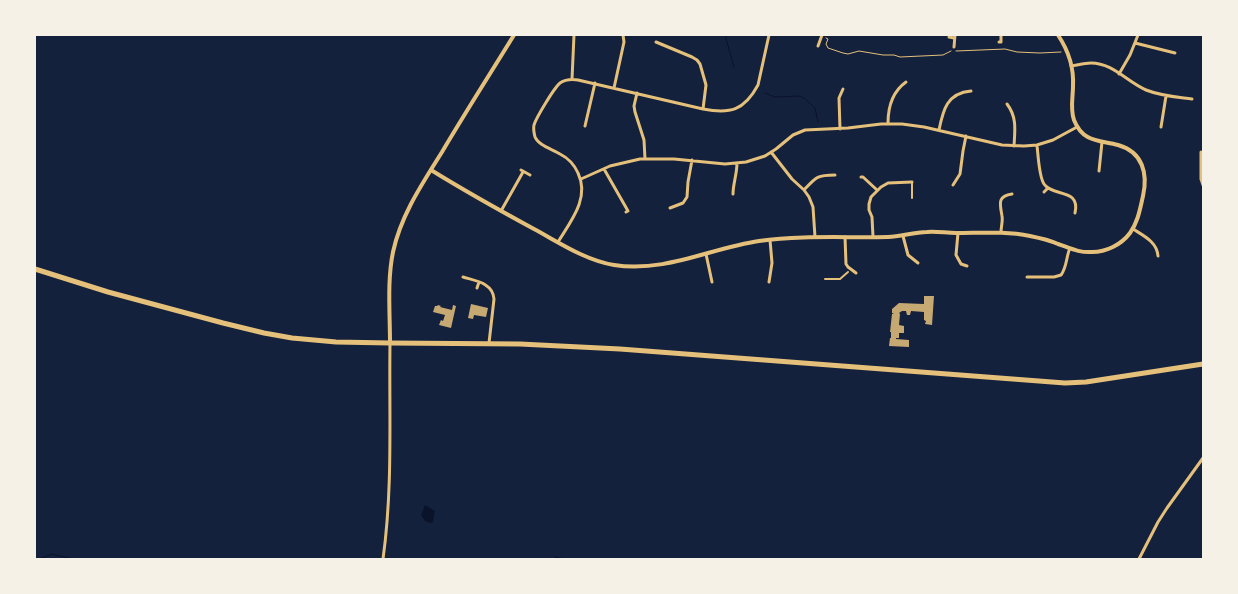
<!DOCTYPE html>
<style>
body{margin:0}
#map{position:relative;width:1238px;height:594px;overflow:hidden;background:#14213d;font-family:Ubuntu,sans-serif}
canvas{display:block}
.frame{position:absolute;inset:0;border:36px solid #f6f1e7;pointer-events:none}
</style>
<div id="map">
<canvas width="1238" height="594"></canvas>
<div class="frame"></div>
</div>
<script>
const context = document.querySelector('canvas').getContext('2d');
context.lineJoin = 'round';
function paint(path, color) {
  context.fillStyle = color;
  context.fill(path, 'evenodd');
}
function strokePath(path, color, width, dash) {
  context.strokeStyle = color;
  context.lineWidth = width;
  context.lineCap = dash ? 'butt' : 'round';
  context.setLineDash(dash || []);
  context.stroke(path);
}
const water = new Path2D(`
 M 425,505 L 435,511 L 433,522 L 430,523 L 425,521 L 421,515 Z`);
const stream = new Path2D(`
 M 725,35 L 734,67
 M 765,93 L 775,97 L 799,96 L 804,98 L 815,108 L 818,122
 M 555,557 L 565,559
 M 39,559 L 52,554 L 73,559`);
const building = new Path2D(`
 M 924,296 L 934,296 L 932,325 L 925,324 L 926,321 L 924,320 L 924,312 L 911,311 L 910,315 L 907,315 L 906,311 L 902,311 L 899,313 L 900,314 L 899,325 L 904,326 L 904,333 L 899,333 L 899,338 L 896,338 L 896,339 L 909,340 L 909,347 L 889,346 L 890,338 L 891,338 L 891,332 L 890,332 L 892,314 L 894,314 L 892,313 L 892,309 L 899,303 L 924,304 Z
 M 471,304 L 488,308 L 486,317 L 474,315 L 473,319 L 468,318 Z
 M 438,305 L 441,306 L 440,307 L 452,310 L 453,305 L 456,306 L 451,328 L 439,325 L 441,320 L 443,321 L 445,315 L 433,312 L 435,306 L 437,306 Z`);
const path = new Path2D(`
 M 826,38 L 828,39 L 826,44 L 828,48 L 843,53 L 848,54 L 859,51 L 883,55 L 894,55 L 900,57 L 943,55 L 951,51
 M 956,51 L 1005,49 L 1017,52 L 1040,53 L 1061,52`);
const service = new Path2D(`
 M 912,183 L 912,198
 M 825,279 L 840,279 L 848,272`);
const minor = new Path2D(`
 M 949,37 L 954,38
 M 656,42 L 692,57 L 697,60 L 700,64 L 706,85 L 703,109
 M 999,42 L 1001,42 L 1001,35
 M 1135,43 L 1175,53
 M 818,46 L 822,35
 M 954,47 L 955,35
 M 1071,66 C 1078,65 1084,63 1091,63 C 1113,63 1127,82 1146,90 C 1161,96 1177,97 1192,99
 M 1119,74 L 1130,55 L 1138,35
 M 572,79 L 574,35
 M 614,88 L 624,42 L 623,35
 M 637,93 L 634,106 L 635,112 L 644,140 L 645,159
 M 1007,104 C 1017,117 1015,130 1014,146
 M 888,123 C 888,107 892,92 906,82
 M 585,126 L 595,83
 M 1161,127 L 1166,96
 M 840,129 L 839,98 L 843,89
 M 939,130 C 943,110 947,93 971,91
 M 1037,145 C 1038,154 1039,177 1044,184 C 1052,197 1081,188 1075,213
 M 771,152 L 792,179 L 804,190 L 809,197 L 813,207 L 815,237
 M 1201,152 L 1201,179 L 1203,185
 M 604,169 L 628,211 L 626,212
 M 521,170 L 530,175
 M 1099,171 L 1102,142
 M 861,177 L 863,177 L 877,190
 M 581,179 L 610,166 L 640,159 L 674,159 L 725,164 L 746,162 L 765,156 L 776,149 L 793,135 L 805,130 L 848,128 L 881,124 L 902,124 L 924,127 L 1002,145 L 1024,146 L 1037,145 L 1053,140 L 1077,127
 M 953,185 L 960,174 L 963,151 L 966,136
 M 804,190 C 816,177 817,175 835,175
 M 1044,192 L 1048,188
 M 733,194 C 733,184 737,174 737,163
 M 670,208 L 683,203 L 687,197 L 688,182 L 692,160
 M 501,211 L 523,172
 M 1133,229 C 1144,236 1157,242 1158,256
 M 1001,232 C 1001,227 1003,221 1002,216 C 1000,204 997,196 1012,194
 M 958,233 L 956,255 L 961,264 L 967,266
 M 903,236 L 908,255 L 918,263
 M 845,237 L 846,264 L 848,267 L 856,273
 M 873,237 L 872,217 L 869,210 L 869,204 L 871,197 L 881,187 L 888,183 L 912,182
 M 558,242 C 571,221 590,198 578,173 C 574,164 568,158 560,154 C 552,149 539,146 535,137 C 534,133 533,129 534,125 C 536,118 554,88 560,83 C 566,79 572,79 578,80 L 703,109 C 730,114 744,111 758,85 L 769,35
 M 706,254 L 712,282
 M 463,277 C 476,281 493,283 494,299 L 489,343
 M 1027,277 L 1054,277 L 1061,275 C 1067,267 1066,257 1070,248
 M 769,282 L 772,263 L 770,240
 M 477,288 L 479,282
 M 383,559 C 393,487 389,416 390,343
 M 1139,559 L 1158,522 L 1167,508 L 1203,458`);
const tertiary = new Path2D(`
 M 431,170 C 465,191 499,210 534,229 C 560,243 585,260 614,265 C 665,273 711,248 759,241 C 802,235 845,238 888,237 C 901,237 913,232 927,232 C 936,231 946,233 956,233 C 981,233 1005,231 1030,236 C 1040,238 1049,240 1058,244 C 1070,248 1079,253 1092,252 C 1106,252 1121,245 1130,233 C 1138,222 1140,209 1143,196 C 1148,174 1143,152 1118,145 C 1100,140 1083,143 1074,120 C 1070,109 1073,97 1073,86 C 1074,68 1068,50 1058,35
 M 390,343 C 390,313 387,281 393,252 C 401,215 422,184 442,152 C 465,113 490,74 514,35`);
const primary = new Path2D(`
 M 35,269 L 108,292 L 223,323 L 264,333 L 292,338 L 336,342 L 390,343 L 520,344 L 620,349 L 1065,383 L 1086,382 L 1203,364`);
paint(water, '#0b132b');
strokePath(stream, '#0b132b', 1);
paint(building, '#c6a872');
strokePath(path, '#e5c07b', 1);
strokePath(service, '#e5c07b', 2);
strokePath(minor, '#e5c07b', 3);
strokePath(tertiary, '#e5c07b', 4);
strokePath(primary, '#e5c07b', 5);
</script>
